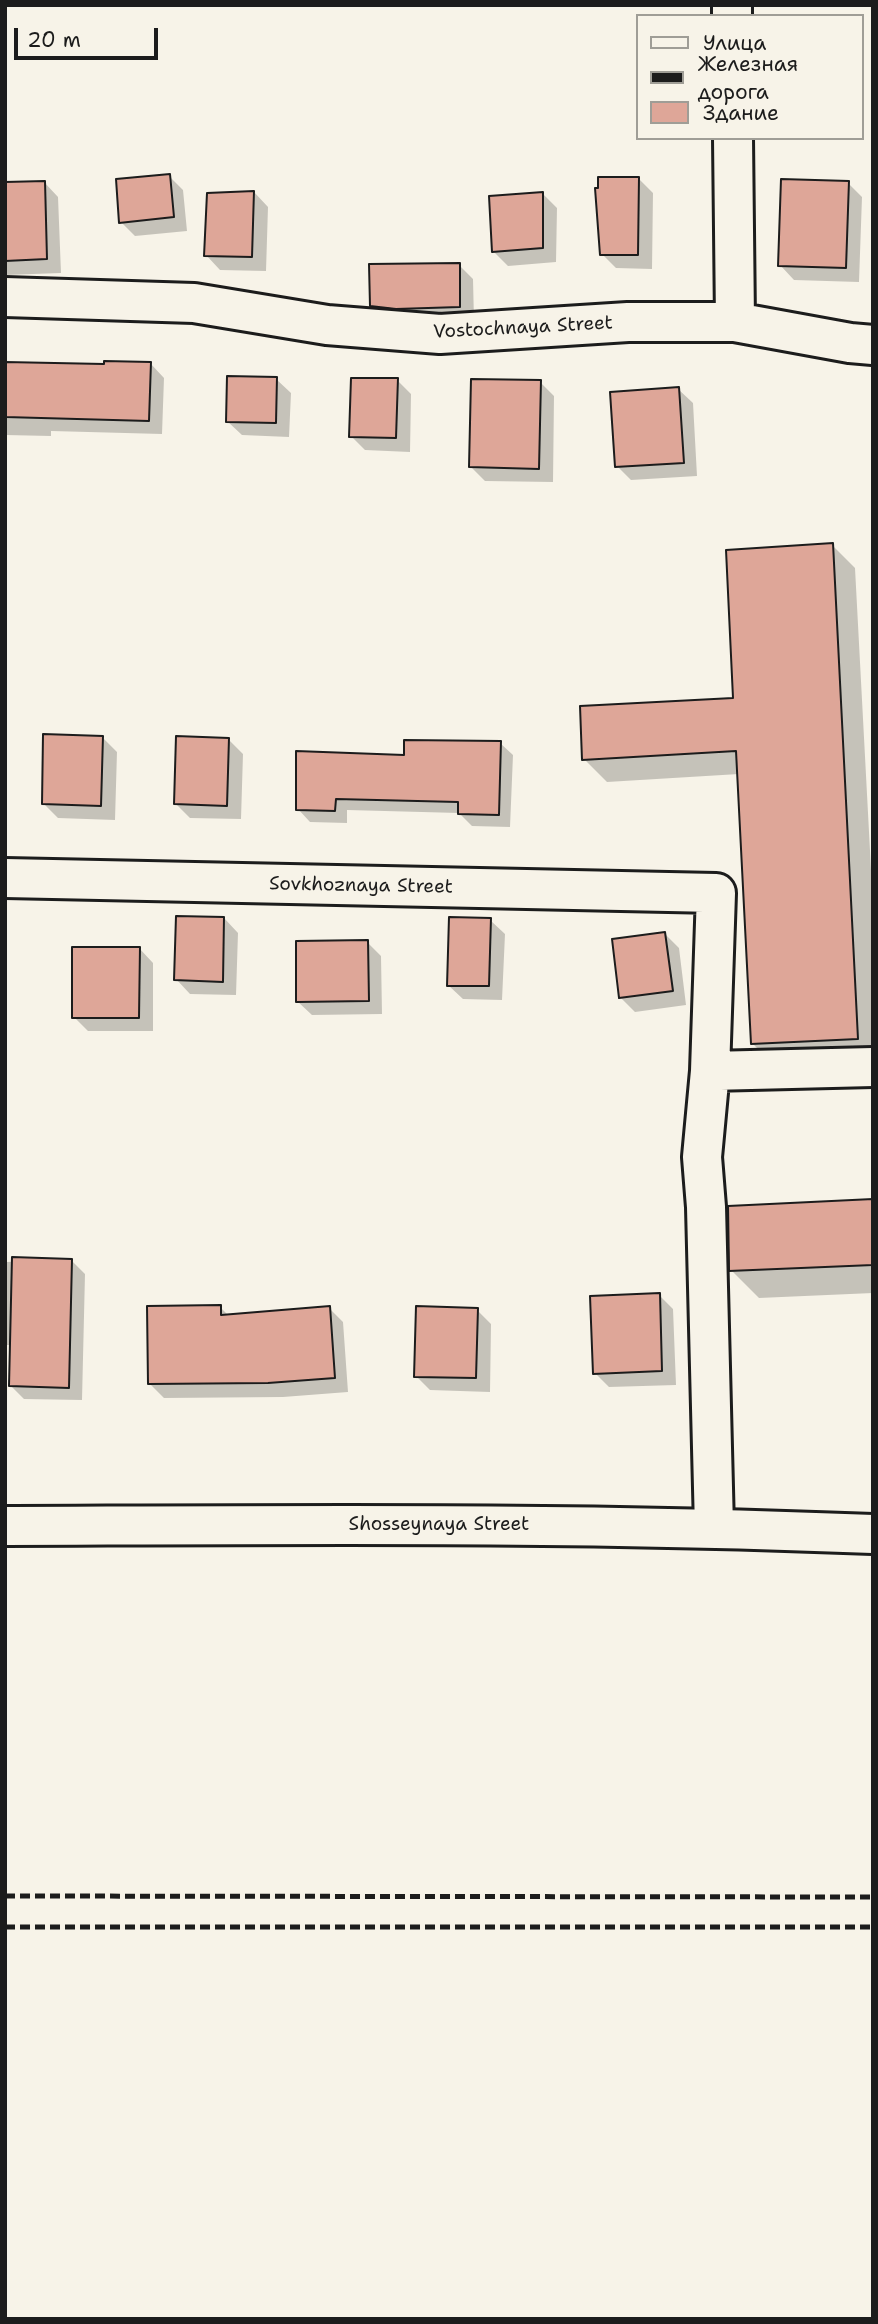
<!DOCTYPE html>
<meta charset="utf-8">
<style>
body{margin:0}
#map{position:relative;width:878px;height:2324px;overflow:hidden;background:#f7f3e8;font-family:"Shantell Sans",sans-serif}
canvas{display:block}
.frame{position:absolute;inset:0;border:7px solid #1c1c1c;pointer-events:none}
.legend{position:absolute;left:636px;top:14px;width:228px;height:126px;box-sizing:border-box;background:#f7f3e8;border:2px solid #9f9d96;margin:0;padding:9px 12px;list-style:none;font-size:21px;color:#1c1c1c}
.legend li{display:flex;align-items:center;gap:14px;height:35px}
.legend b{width:35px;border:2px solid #9f9d96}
.scale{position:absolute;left:14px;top:28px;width:144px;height:32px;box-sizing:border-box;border:4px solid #1c1c1c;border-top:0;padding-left:9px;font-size:21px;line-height:24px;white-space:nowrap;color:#1c1c1c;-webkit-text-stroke:5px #f7f3e8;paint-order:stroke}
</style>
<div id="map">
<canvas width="878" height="2324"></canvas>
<div class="frame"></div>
<ul class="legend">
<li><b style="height:9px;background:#f7f3e8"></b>Улица</li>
<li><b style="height:9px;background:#1c1c1c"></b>Железная дорога</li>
<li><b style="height:19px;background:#dea698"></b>Здание</li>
</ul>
<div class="scale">20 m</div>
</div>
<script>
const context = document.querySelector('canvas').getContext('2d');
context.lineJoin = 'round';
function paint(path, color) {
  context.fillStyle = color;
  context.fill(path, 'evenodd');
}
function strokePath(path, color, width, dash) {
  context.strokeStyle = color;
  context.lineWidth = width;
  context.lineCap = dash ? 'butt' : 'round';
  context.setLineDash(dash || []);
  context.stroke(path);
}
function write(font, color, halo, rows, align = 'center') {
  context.font = font + ' "Shantell Sans",sans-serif';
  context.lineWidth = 5;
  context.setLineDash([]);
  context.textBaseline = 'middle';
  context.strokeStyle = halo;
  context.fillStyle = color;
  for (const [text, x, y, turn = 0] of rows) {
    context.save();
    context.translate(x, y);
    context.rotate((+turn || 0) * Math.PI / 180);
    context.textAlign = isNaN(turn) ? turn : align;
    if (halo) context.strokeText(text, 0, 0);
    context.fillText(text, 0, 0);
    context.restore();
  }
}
const shadow = new Path2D(`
 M 169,176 L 183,190 L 187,231 L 135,236 L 121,222 Z
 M 639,179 L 653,193 L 652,269 L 616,268 L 602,254 L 599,189 Z
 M 44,182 L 58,197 L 61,273 L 5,275 L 5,184 Z
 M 848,183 L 862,197 L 859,282 L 794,280 L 780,265 Z
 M 254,192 L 268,207 L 266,271 L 220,270 L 206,255 Z
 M 543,194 L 557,208 L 556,262 L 508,266 L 494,252 Z
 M 459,265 L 473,279 L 474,321 L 386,320 L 372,306 Z
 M 150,363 L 164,378 L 162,434 L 51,431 L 51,436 L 5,435 L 5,364 L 106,366 Z
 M 276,379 L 291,393 L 289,437 L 242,435 L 227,421 Z
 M 397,380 L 411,394 L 410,452 L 365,450 L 351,436 Z
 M 540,382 L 554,396 L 553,482 L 485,481 L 471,467 Z
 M 678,389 L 693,403 L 697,476 L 631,480 L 617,466 Z
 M 832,545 L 855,568 L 873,907 L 873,1061 L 775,1066 L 752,1043 L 739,774 L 607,782 L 584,759 L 735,699 Z
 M 102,737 L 117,752 L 115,820 L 58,818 L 43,803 Z
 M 228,739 L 243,754 L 241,819 L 190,818 L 176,804 Z
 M 500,743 L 513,755 L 510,827 L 472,826 L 459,813 L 347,810 L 347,823 L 310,822 L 298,809 L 406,756 Z
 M 224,918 L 238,933 L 236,995 L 190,994 L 176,979 Z
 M 490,920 L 505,934 L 502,1000 L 463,999 L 448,985 Z
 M 665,934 L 679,948 L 686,1005 L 635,1012 L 621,998 Z
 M 367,942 L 381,956 L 382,1014 L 312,1015 L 297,1001 Z
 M 139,948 L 153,963 L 153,1031 L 88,1031 L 74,1017 Z
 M 873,1201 L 873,1293 L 759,1298 L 731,1270 Z
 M 71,1260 L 85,1274 L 82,1400 L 24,1399 L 10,1385 L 12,1345 L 5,1345 L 5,1262 Z
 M 659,1295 L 673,1309 L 676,1385 L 609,1387 L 595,1373 Z
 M 220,1307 L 229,1316 L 329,1308 L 343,1322 L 348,1392 L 283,1397 L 164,1398 L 150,1384 Z
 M 477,1310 L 491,1324 L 490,1392 L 430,1390 L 416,1376 Z`);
const building = new Path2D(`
 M 170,174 L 174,217 L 119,223 L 116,179 Z
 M 598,177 L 639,177 L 638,255 L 600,255 L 595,188 L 598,188 Z
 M 781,179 L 849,181 L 846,268 L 778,266 Z
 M 45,181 L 47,259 L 5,261 L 5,182 Z
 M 254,191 L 252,257 L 204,256 L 207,193 Z
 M 543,192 L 543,248 L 492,252 L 489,196 Z
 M 460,263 L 460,307 L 396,309 L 370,306 L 369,264 Z
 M 104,361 L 151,362 L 149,421 L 5,417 L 5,362 L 104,364 Z
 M 227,376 L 277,377 L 276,423 L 226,422 Z
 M 351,378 L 398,378 L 396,438 L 349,437 Z
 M 471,379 L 541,380 L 539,469 L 469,467 Z
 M 679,387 L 684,463 L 615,467 L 610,392 Z
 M 833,543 L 858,1039 L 751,1044 L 736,751 L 582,760 L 580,706 L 733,698 L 726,550 Z
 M 43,734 L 103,736 L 101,806 L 42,804 Z
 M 176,736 L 229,738 L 227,806 L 174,804 Z
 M 404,740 L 501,741 L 499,815 L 458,814 L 458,802 L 336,799 L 335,811 L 296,810 L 296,751 L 404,755 Z
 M 176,916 L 224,917 L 223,982 L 174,980 Z
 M 449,917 L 491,918 L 489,986 L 447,986 Z
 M 665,932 L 673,991 L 619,998 L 612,939 Z
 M 368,940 L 369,1001 L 296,1002 L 296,941 Z
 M 72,947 L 140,947 L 139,1018 L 72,1018 Z
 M 873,1199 L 873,1265 L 729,1271 L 728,1206 Z
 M 12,1257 L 72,1259 L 69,1388 L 9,1386 Z
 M 660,1293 L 662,1371 L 593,1374 L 590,1296 Z
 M 221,1305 L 221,1315 L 330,1306 L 335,1378 L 268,1383 L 148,1384 L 147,1306 Z
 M 416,1306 L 478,1308 L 476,1378 L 414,1377 Z`);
const street = new Path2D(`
 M 732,5 L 732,16
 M 733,138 L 735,322
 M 5,297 L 194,303 L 327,325 L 440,334 L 628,322 L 735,322 L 850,343 L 873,345
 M 5,878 L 716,893 L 710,1071 L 702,1157 L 706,1207 L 714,1528
 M 710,1071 L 873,1067`);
const secondary = new Path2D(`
 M 5,1526 C 295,1525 584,1522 873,1534`);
const rail = new Path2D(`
 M 5,1896 L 873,1897
 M 5,1927 L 873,1927`);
const streetNames = [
 ["Vostochnaya Street",523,328,-3],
 ["Sovkhoznaya Street",361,886,1],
 ["Shosseynaya Street",439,1525]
];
paint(shadow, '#0003');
paint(building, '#dea698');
strokePath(building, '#1c1c1c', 2);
strokePath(street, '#1c1c1c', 44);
strokePath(secondary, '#1c1c1c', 44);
strokePath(street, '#f7f3e8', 38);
strokePath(secondary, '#f7f3e8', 38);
strokePath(rail, '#1c1c1c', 5, [10, 5]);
write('19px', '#1c1c1c', '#f7f3e8', streetNames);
</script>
